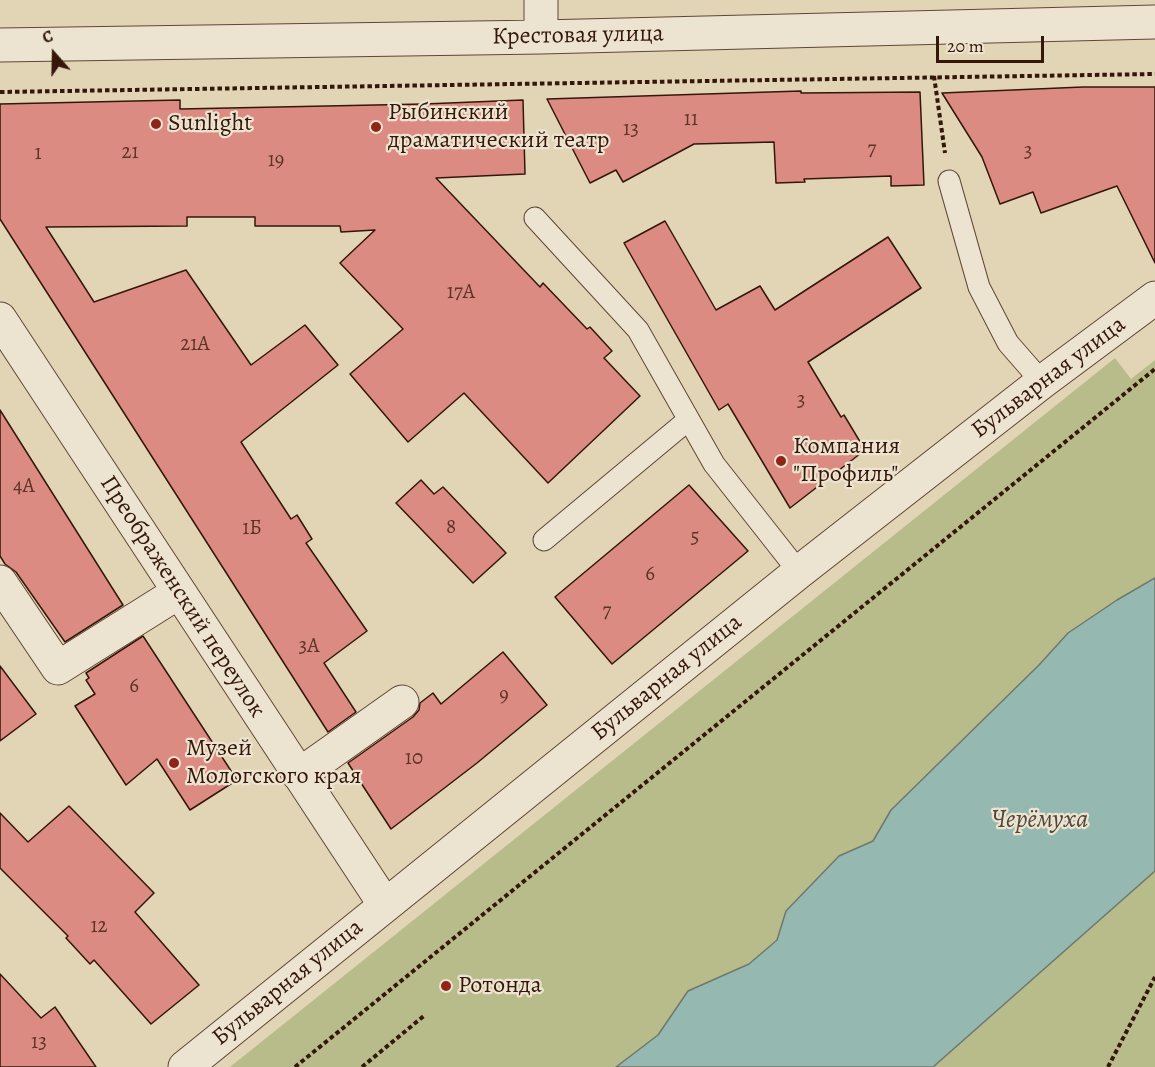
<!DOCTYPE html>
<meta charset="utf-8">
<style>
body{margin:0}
#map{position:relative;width:1155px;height:1067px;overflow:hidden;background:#e2d5b6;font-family:Alegreya,serif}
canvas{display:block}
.north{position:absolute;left:24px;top:24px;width:60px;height:60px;-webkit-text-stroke:4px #ece4d0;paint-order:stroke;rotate:340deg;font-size:16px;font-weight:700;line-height:24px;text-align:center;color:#351709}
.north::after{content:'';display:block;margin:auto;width:21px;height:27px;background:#351709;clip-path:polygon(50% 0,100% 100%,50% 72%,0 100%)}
.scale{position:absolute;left:936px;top:36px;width:108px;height:27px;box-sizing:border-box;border:3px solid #351709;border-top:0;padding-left:8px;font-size:18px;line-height:21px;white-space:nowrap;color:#351709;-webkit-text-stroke:4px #ece4d0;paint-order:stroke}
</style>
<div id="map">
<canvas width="1155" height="1067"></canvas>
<div class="north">С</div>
<div class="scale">20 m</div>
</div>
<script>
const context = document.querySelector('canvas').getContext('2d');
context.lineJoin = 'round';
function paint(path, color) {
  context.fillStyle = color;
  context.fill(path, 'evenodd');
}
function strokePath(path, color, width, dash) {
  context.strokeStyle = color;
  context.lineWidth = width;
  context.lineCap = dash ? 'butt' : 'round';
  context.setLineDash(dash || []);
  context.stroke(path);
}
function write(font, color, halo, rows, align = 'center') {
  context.font = font + ' Alegreya,serif';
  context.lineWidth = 4.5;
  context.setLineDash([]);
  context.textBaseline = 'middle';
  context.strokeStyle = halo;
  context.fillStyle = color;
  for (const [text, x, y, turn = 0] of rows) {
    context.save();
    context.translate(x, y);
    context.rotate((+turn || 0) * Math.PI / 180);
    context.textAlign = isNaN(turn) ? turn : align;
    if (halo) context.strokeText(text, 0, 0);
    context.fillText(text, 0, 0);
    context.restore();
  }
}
const green = new Path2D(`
 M 1115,358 L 1131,379 L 1155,360 L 1155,578 L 1117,600 L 1068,633 L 1039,665 L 891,810 L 873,841 L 839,856 L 786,911 L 777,939 L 749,964 L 688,991 L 658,1035 L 616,1067 L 230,1067 Z
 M 1155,871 L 1155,1067 L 933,1067 Z`);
const water = new Path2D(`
 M 1155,578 L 1155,871 L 933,1067 L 616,1067 L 658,1035 L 688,991 L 749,964 L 777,940 L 786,911 L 839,856 L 873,841 L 891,810 L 1039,665 L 1068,633 L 1117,600 Z`);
const building = new Path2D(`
 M 1083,87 L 1155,87 L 1155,263 L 1117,186 L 1041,213 L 1033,192 L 1000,204 L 982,157 L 942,93 Z
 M 801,91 L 801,93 L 920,92 L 924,185 L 891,186 L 891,176 L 804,179 L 805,182 L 776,183 L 774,142 L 694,144 L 623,182 L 616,170 L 590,183 L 547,99 Z
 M 180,100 L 180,109 L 424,104 L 523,100 L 525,174 L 436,178 L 540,287 L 543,283 L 587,329 L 590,327 L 612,351 L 604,358 L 640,396 L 548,483 L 464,393 L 408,442 L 350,374 L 403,329 L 340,263 L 375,230 L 341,232 L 340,226 L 255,226 L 255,217 L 187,217 L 187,226 L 46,227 L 94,302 L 186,270 L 251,365 L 305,325 L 338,365 L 241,442 L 291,519 L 297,515 L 312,539 L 306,543 L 367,631 L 324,663 L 356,712 L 328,732 L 0,219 L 0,104 Z
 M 665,221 L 716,310 L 760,286 L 775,310 L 888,237 L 921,288 L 808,362 L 841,417 L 844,415 L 865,450 L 790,508 L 728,404 L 719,410 L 624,243 Z
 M 0,410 L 123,605 L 65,642 L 16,572 L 5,564 L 0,556 Z
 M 421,480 L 434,494 L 443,487 L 506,553 L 473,583 L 396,503 Z
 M 689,485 L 748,551 L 612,664 L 555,597 Z
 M 143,636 L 237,780 L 190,810 L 157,759 L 126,785 L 75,706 L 95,694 L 86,680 L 89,678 L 86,673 Z
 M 503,652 L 547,705 L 477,763 L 391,829 L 348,763 L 413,717 L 419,710 L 420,703 L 433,693 L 441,704 Z
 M 0,666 L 36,714 L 0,741 Z
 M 69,806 L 154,893 L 135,912 L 199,985 L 151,1024 L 94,960 L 90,964 L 66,938 L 68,936 L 0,868 L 0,813 L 28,842 Z
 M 0,974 L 41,1018 L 55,1007 L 96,1067 L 0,1067 Z`);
const path = new Path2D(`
 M 934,76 L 945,153
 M 0,92 L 1155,74
 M 295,1067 L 1155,369
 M 362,1067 L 425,1015
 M 1108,1067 L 1155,977`);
const service = new Path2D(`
 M 949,181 L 979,287 L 1008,343 L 1042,382
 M 535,218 L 638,330 L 714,464 L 799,572
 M 544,540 L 688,420`);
const pedestrian = new Path2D(`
 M 541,0 L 541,37
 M 0,45 L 541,37 L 1155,22
 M 0,319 L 385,905
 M 0,582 L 58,668 L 179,592
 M 299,775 L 402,702`);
const tertiary = new Path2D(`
 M 185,1067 L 799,572 L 1042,382 L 1155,298`);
const markers = [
 [156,124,6,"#8f2418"],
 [376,127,6,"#8f2418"],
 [781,461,6,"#8f2418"],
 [174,763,6,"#8f2418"],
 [446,986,6,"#8f2418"]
];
const numberNames = [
 ["11",691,120],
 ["13",631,130],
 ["7",872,150],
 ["3",1028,152],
 ["21",130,153],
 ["1",38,154],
 ["19",276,161],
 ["17А",461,293],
 ["21А",195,345],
 ["3",801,401],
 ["4А",24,487],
 ["8",451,528],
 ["1Б",252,529],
 ["5",695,538],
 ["6",650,575],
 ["7",607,612],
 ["3А",309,647],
 ["6",134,687],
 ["9",504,696],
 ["10",414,759],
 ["12",99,927],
 ["13",39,1043]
];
const streetNames = [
 ["Крестовая улица",578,36,-1],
 ["Бульварная улица",1049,378,-37],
 ["Преображенский переулок",182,597,57],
 ["Бульварная улица",667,678,-39],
 ["Бульварная улица",288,983,-39]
];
const poiNames = [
 ["Рыбинский",388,113],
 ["драматический театр",388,141],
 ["Sunlight",168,124],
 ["Компания",793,447],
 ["\"Профиль\"",793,475],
 ["Музей",186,749],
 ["Мологского края",186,777],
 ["Ротонда",458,986]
];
const waterNames = [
 ["Черёмуха",1040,821]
];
paint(green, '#b8bc8b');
paint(water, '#95b8b1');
strokePath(water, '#6f786e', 1.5);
paint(building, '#db8b82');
strokePath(building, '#351709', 1.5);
strokePath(service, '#604634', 23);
strokePath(pedestrian, '#604634', 35);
strokePath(tertiary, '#604634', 35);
strokePath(path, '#351709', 4, [4.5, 3]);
strokePath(service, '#ece4d0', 21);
strokePath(pedestrian, '#ece4d0', 33);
strokePath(tertiary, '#ece4d0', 33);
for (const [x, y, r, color] of markers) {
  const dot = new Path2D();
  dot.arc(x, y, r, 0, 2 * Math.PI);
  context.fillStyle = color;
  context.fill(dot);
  strokePath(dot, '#ece4d0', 2);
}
write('21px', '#5e3427', null, numberNames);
write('24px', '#351709', '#ece4d0', streetNames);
write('24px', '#351709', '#ece4d0', poiNames, 'left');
write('italic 26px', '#52473b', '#ece4d0', waterNames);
</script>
